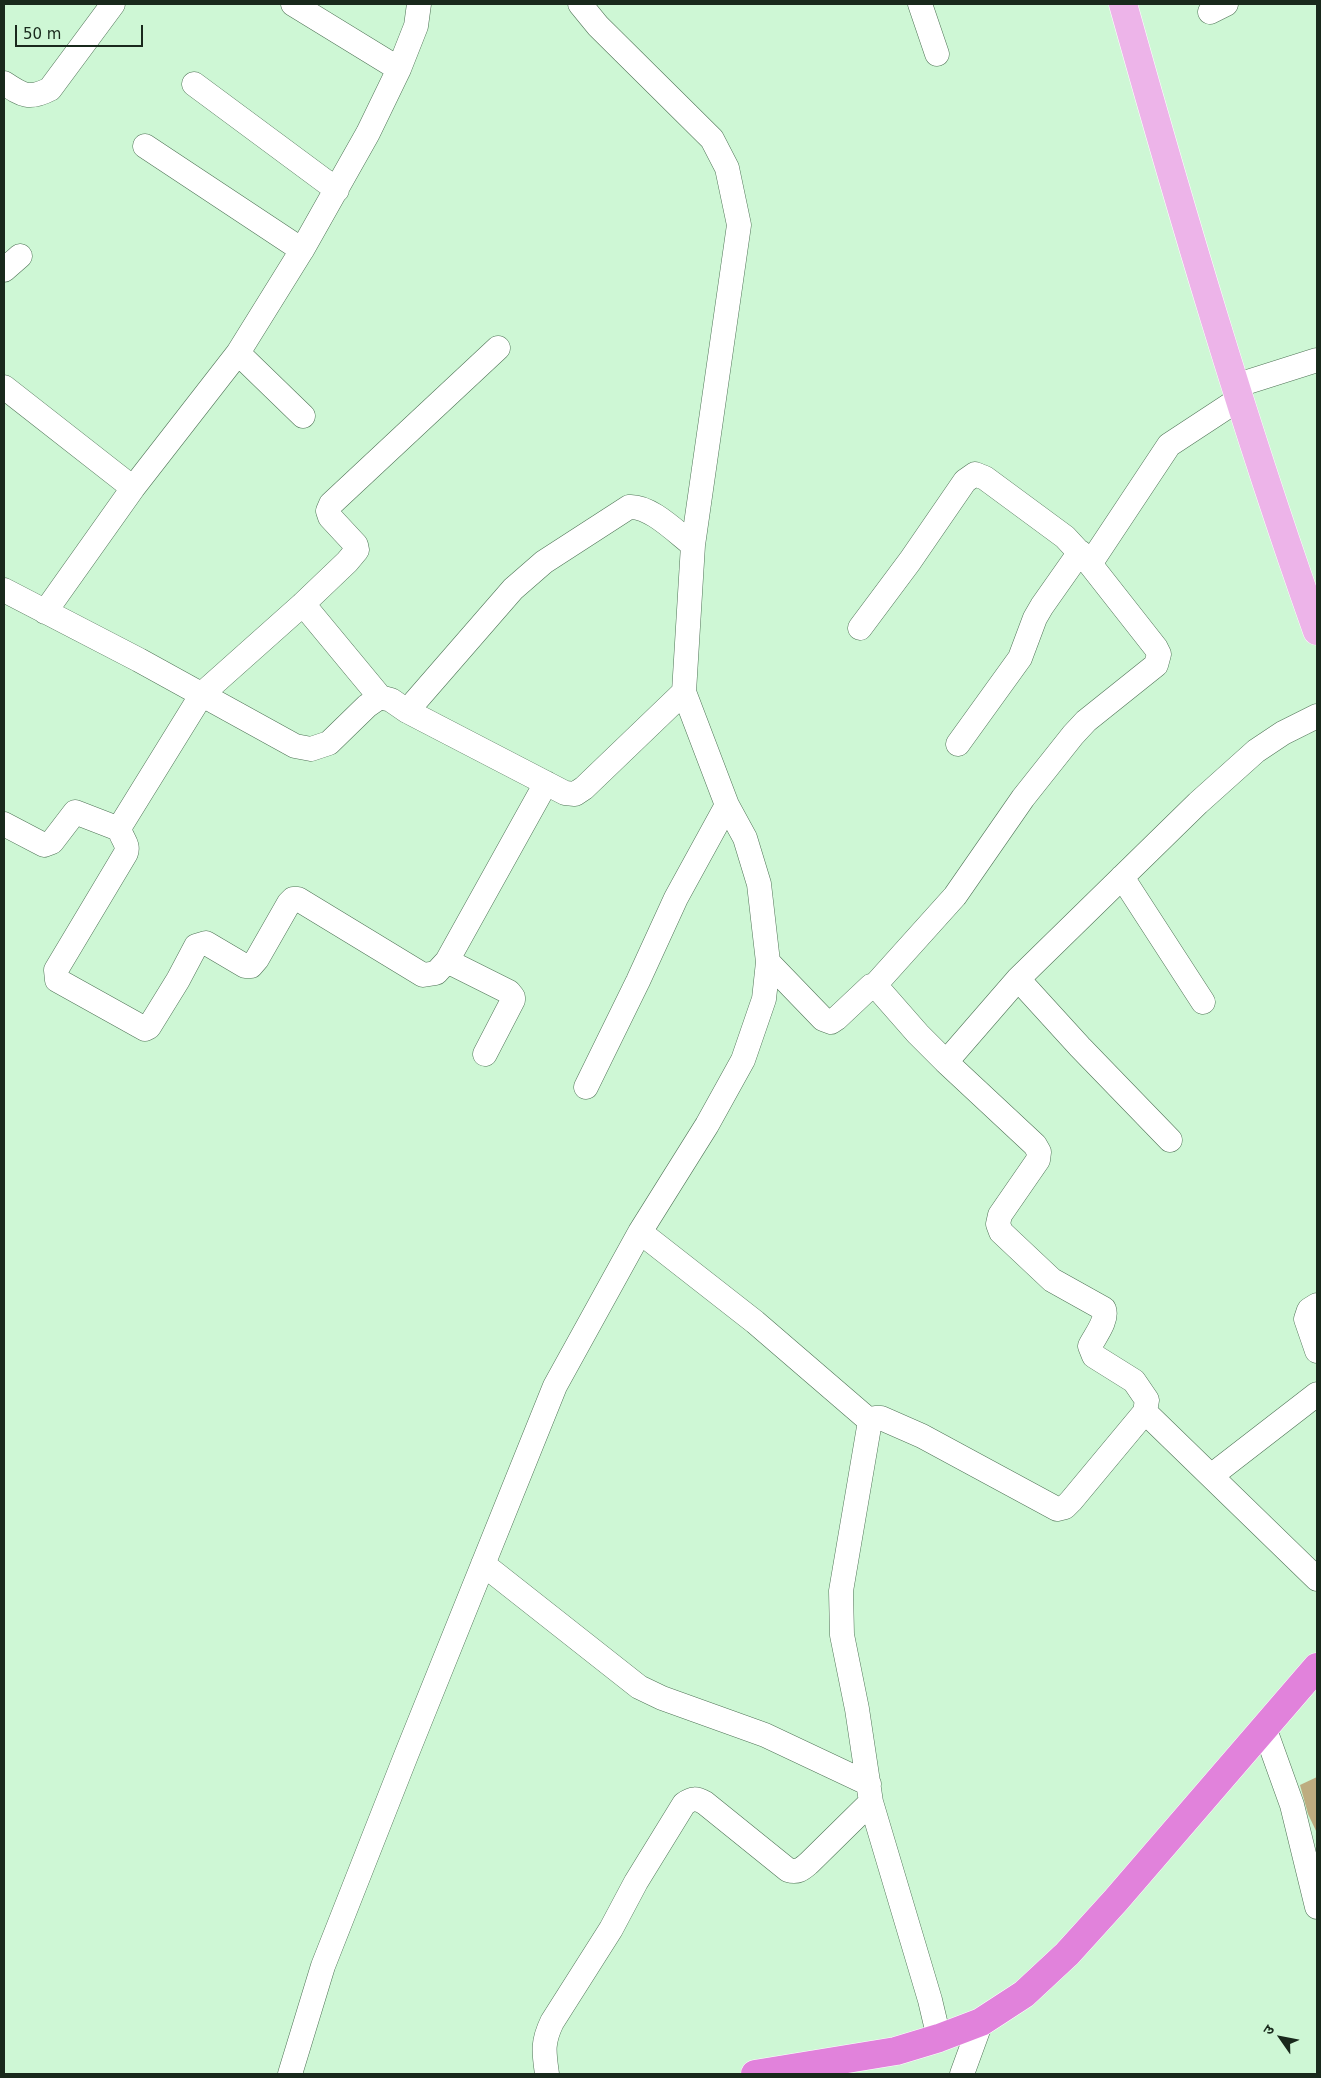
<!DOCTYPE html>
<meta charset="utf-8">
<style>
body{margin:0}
#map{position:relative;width:1321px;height:2078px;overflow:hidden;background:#cef7d5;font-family:"DejaVu Sans","Noto Sans Devanagari",sans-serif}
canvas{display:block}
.frame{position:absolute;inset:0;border:5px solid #19291c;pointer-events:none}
.north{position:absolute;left:1256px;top:2013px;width:50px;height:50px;-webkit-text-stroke:4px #cef7d5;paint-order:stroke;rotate:303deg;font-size:14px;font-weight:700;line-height:20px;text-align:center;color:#19291c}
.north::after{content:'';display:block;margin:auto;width:18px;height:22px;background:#19291c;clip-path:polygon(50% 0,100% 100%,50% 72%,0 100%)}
.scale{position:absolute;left:15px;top:25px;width:128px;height:22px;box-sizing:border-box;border:2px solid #19291c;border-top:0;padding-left:6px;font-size:15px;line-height:18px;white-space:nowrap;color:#19291c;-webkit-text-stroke:4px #cef7d5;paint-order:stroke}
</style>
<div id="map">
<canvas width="1321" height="2078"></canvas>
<div class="frame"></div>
<div class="north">उ</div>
<div class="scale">50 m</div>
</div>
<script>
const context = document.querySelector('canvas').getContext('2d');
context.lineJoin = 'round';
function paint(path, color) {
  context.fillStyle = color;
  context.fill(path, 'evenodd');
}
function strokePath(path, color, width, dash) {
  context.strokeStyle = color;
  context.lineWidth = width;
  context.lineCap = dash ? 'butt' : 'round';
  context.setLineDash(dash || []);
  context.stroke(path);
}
const building = new Path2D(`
 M 1317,1777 L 1317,1833 L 1308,1814 L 1300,1785 Z`);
const minor = new Path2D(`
 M 293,4 L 399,69
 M 920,4 L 937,54
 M 1210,12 L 1226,4
 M 4,83 C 22,95 29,100 50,89 L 113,4
 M 194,84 L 337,190
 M 145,146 L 302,250
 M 4,270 L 20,256
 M 498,348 L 331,504 L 328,511 L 330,517 L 356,545 L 357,550 L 347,562 L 303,604 L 202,694 L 121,825 C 117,836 130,842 126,853 L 56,970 L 57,980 L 145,1029 L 149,1027 L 178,980 L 196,946 L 206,943 L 245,966 L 251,966 L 257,959 L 289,903 L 293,899 L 298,899 L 423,975 L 436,973 L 447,961 L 546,783
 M 238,353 L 303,416
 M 1235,386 L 1317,360
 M 4,387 L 133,488
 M 1090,564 L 1169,445 L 1239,399
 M 4,590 L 139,660 L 295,746 L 311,749 L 329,743 L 367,706 L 380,697 L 391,700 L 407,711 L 565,793 L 575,794 L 584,788 L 684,692
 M 303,604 L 380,697
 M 45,612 L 133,488 L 238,353 L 302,250 L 368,133 L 399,69 L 416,26 L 419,4
 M 860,628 L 910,561 L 965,481 L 975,474 L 985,478 L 1065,537 L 1090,564 L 1156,648 L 1159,654 L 1156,665 L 1086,721 L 1073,735 L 1023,798 L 955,896 L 875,985
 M 407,711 L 513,589 L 544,562 L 629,507 C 650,505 677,533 693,545
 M 958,744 L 1020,658 L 1035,618 L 1042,606 L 1080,552
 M 4,824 L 44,845 L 52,842 L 75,812 L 119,829
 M 1122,877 L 1203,1002
 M 447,961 L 509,992 L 513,997 L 513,1000 L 485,1054
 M 768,962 L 823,1019 L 831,1022 L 837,1018 L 871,986 L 875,985 L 918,1034 L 946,1062 L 1035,1145 L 1039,1152 L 1038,1160 L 1000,1215 L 998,1224 L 1001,1232 L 1052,1280 L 1104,1309 C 1108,1320 1095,1336 1090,1346 L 1094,1356 L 1134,1381 L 1147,1400 L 1145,1412 L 1071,1501 L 1065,1507 L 1057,1509 L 922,1436 L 881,1418 L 875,1418 L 870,1421 L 841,1591 L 842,1635 L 857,1709 L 871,1802 L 930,2000 L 939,2038
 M 1018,979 L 1080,1047 L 1170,1140
 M 946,1062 L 1018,979 L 1198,803 L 1256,751 L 1283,733 L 1317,716
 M 586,1087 L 638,981 L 676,898 L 727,805
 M 640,1232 L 755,1322 L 870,1421
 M 1317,1305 L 1309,1310 L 1306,1319 L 1317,1351
 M 1145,1412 L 1317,1579
 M 1211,1476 L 1317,1394
 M 483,1564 L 639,1687 L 662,1698 L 765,1735 L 869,1784
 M 1264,1727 L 1292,1805 L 1317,1907
 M 290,2074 L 323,1966 L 407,1753 L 555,1386 L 640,1232 L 707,1125 L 743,1060 L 764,999 L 768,962 L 759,884 L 745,838 L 727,805 L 684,692 L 693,545 L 739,225 L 727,168 L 712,139 L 598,26 L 580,4
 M 547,2074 C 544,2052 542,2043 552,2022 L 611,1929 L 636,1882 L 684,1804 C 692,1798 696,1798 705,1803 L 788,1870 C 798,1873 802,1869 809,1863 L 871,1802
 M 962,2074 L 981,2022`);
const major = new Path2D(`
 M 1123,4 C 1182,215 1244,425 1317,631`);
const highway = new Path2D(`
 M 755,2074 L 896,2051 L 939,2038 L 981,2022 L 1024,1994 L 1067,1954 L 1116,1900 L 1317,1667`);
paint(building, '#bdac80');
strokePath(minor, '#4f7356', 25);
strokePath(major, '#fff', 29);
strokePath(highway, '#fff', 29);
strokePath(minor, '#fff', 24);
strokePath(major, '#edb4e9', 28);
strokePath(highway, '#e182db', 28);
</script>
